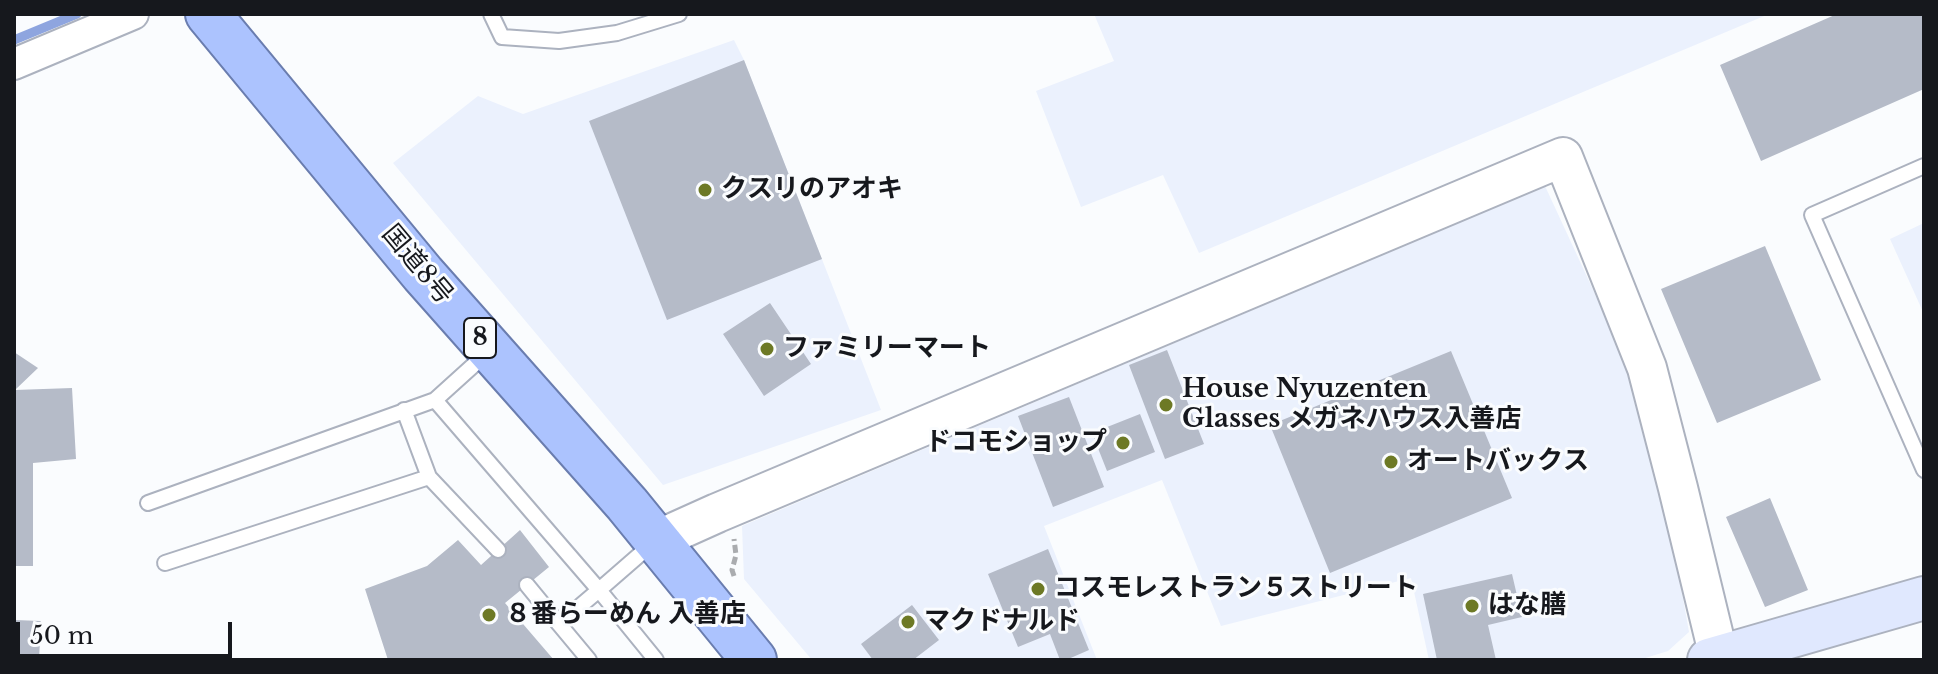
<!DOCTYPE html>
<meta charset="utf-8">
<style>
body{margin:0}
#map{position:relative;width:1938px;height:674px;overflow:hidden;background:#fafcfe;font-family:"Libre Baskerville",serif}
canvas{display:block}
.frame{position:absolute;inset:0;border:16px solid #16181d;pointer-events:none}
.scale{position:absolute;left:16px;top:622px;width:216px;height:36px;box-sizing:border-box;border:4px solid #16181d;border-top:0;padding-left:10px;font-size:24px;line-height:28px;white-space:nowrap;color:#16181d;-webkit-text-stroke:6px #fafcfe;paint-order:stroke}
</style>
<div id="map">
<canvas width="1938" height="674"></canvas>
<div class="frame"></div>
<div class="scale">50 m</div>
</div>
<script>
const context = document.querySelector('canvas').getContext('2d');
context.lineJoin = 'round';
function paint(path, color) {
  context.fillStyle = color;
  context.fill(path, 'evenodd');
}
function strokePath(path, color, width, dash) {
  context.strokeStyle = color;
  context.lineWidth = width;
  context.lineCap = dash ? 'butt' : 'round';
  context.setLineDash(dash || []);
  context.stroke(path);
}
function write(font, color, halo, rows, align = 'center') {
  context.font = font + ' "Libre Baskerville","Noto Sans JP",serif';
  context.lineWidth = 6;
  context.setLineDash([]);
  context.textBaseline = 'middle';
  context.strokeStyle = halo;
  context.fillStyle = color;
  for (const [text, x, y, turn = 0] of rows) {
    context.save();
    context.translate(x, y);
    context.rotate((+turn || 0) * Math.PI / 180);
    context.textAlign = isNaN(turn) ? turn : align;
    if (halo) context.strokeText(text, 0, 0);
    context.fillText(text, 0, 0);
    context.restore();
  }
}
const built = new Path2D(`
 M 1094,14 L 1769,14 L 1199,253 L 1163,175 L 1081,207 L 1036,91 L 1114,61 Z
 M 734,40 L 744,60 L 881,410 L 663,485 L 393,163 L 478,96 L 523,114 Z
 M 1545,186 L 1627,363 L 1678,570 L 1689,632 L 1668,651 L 1639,660 L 1429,660 L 1411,578 L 1221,626 L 1162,480 L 1044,526 L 1097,660 L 812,660 L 744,579 L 742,526 Z
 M 1924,223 L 1924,314 L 1890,239 Z`);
const stream = new Path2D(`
 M 14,40 L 77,14`);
const building = new Path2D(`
 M 1837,14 L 1924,14 L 1924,89 L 1761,161 L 1720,65 Z
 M 744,60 L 822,259 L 667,320 L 589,121 Z
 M 1765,246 L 1821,380 L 1717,423 L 1661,289 Z
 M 770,303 L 811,364 L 764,396 L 723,334 Z
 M 1167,350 L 1204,444 L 1165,459 L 1129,365 Z
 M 1451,351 L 1512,498 L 1330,573 L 1270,425 Z
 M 14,352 L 38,368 L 15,390 L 72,388 L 76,459 L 33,463 L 33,566 L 14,566 Z
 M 1069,397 L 1104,487 L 1053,507 L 1018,416 Z
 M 1140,414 L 1155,452 L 1107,471 L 1092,433 Z
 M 1770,498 L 1808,590 L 1765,607 L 1726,517 Z
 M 520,530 L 549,567 L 505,603 L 554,660 L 388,660 L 365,589 L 427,566 L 458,540 L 481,565 Z
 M 1048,549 L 1089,650 L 1066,660 L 1060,660 L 1050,634 L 1018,647 L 988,574 Z
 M 1512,574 L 1522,617 L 1488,625 L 1496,660 L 1437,660 L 1423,594 Z
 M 912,605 L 939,640 L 913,660 L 873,660 L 861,644 Z
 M 15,620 L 41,621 L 39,660 L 14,660 Z`);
const path = new Path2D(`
 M 734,576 L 732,570 L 736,555 L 734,539`);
const service = new Path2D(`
 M 491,14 L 502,37 L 559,41 L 617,33 L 679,14
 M 1924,166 L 1812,215 L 1924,470
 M 435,400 L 599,590 L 559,624 L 527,585
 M 404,410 L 429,477 L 498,550
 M 148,503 L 435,400 L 487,353
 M 653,543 L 599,590 L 656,660
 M 165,563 L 429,477
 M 559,624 L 589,660`);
const minor = new Path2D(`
 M 14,64 L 133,14`);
const tertiary = new Path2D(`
 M 657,540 L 717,513 L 1563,157 L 1647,368 L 1678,488 L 1719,657`);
const secondary = new Path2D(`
 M 1709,660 L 1924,598`);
const trunk = new Path2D(`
 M 208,14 L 423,274 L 627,504 L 754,660`);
const markers = [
 [705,190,8,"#6d7925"],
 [767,349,8,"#6d7925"],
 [1166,405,8,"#6d7925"],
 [1123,443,8,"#6d7925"],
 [1391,462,8,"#6d7925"],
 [1038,589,8,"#6d7925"],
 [1472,606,8,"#6d7925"],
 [489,615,8,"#6d7925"],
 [908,622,8,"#6d7925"]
];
const shields = [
 [480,338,32]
];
const shieldNames = [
 ["8",480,338]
];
const poiNames = [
 ["クスリのアオキ",721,190],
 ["ファミリーマート",783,349],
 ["House Nyuzenten",1182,390],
 ["Glasses メガネハウス入善店",1182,420],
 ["ドコモショップ",1107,443,"right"],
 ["オートバックス",1407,462],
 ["コスモレストラン５ストリート",1054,589],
 ["はな膳",1488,606],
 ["８番らーめん 入善店",505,615],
 ["マクドナルド",924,622]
];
const streetNames = [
 ["国道8号",417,265,50]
];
paint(built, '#ebf1fd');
strokePath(stream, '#8ea5df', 9);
paint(building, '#b5bbc8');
strokePath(service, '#acb2bf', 18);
strokePath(minor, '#acb2bf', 34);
strokePath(tertiary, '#acb2bf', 42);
strokePath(secondary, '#acb2bf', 46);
strokePath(trunk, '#6a7daf', 48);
strokePath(path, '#aaacaf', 5, [8, 4]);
strokePath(service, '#fff', 14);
strokePath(minor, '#fff', 30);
strokePath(tertiary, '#fff', 38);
strokePath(secondary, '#e0e8fe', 42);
strokePath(trunk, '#acc3fe', 44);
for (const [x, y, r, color] of markers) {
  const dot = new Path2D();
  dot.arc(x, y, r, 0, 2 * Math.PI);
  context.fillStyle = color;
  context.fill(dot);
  strokePath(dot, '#fafcfe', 3);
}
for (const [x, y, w] of shields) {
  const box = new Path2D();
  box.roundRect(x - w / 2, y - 20, w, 40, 6);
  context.fillStyle = '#fafcfe';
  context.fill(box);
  strokePath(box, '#16181d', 2);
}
write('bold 24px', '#16181d', null, shieldNames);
write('bold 26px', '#16181d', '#fafcfe', poiNames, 'left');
write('26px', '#16181d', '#fafcfe', streetNames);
</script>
